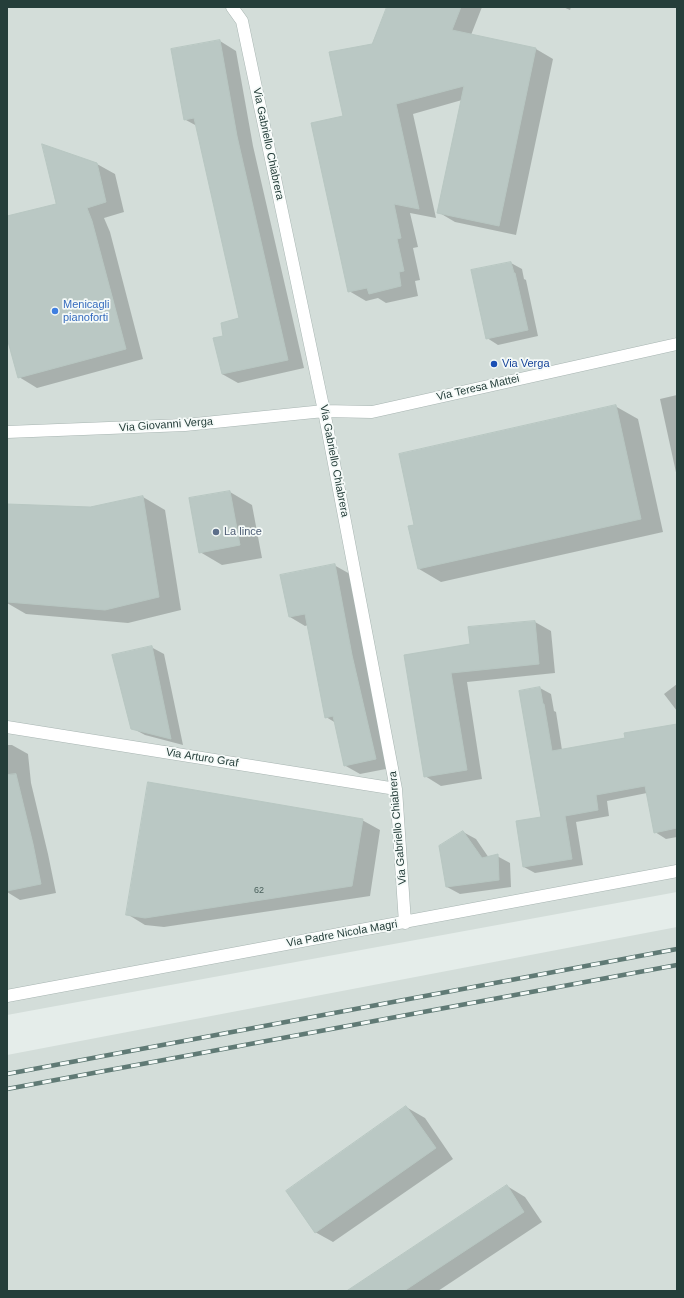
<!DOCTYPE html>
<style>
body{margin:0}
#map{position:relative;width:684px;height:1298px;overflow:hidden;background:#e5edea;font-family:Helvetica,sans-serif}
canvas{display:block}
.frame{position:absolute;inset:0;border:8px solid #253e3a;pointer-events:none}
</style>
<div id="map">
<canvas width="684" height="1298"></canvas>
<div class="frame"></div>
</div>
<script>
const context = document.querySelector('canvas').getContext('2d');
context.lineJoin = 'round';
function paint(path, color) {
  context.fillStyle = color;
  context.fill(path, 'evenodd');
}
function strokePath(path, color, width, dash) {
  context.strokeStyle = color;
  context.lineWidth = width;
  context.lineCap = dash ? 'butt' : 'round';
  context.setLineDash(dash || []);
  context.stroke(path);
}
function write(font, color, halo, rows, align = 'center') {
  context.font = font + ' Helvetica,sans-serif';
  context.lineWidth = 3.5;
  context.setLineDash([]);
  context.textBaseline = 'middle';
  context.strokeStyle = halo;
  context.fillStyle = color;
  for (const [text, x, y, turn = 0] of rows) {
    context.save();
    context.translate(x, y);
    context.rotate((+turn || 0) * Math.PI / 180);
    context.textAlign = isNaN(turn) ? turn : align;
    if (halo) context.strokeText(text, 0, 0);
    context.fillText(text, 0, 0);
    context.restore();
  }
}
const built = new Path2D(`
 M 7,7 L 677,7 L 677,892 L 7,1015 Z
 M 677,927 L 677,1291 L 7,1291 L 7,1055 Z`);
const shadow = new Path2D(`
 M 388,7 L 482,7 L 471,35 L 536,49 L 553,59 L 516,235 L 455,222 L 438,212 L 462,100 L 413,114 L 436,218 L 410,213 L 418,247 L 413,248 L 420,280 L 415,281 L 418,296 L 386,303 L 378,298 L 366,301 L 349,291 L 344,117 Z
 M 563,7 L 571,7 L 570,10 Z
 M 220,41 L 236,51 L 253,146 L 304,368 L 238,383 L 222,374 L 224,337 L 240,319 L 197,126 L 184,119 Z
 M 97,164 L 115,174 L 124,212 L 104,218 L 110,232 L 143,359 L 37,388 L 19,377 L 7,338 L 7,217 L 57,205 Z
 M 511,263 L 522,269 L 524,279 L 526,280 L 538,336 L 498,345 L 487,338 Z
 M 677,395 L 677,477 L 660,399 Z
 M 615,406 L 638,419 L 663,532 L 441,582 L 419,569 L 415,526 Z
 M 230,492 L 252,505 L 262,558 L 222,565 L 200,552 Z
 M 143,497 L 165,510 L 181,610 L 128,623 L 26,614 L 7,603 L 7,505 L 90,508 Z
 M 334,565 L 350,574 L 391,768 L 360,774 L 344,765 L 336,723 L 326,717 L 308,625 L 305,626 L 290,617 Z
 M 535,622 L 551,631 L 555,673 L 467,682 L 482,779 L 441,786 L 425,776 L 405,655 L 471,645 Z
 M 151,647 L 164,654 L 183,745 L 145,735 L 132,728 Z
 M 677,684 L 677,711 L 664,694 Z
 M 540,688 L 551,694 L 554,711 L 556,712 L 562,750 L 626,738 L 677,725 L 677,837 L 666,839 L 655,832 L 647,793 L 607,801 L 609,816 L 576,822 L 583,865 L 535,873 L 524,867 L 543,818 Z
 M 7,745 L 12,745 L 28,754 L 31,783 L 48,854 L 56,893 L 20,900 L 7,892 Z
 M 362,820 L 380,830 L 370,896 L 164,927 L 145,925 L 127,914 Z
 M 463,832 L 476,839 L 489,858 L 497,856 L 510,863 L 511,887 L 460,894 L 447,887 Z
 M 406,1107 L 425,1118 L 453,1159 L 333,1242 L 315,1232 Z
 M 507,1186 L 525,1197 L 542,1222 L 438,1291 L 349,1291 Z`);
const building = new Path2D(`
 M 387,7 L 461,7 L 452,30 L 536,48 L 499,226 L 437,213 L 464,86 L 396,104 L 419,209 L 394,204 L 401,238 L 397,239 L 404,271 L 399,272 L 401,286 L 369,294 L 367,288 L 348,292 L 311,123 L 343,116 L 329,52 L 372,44 Z
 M 220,40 L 237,136 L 288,360 L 222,374 L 213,338 L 223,336 L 221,323 L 239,318 L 194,118 L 184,120 L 171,49 Z
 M 42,144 L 97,163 L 106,202 L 87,208 L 92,221 L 126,349 L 18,378 L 7,338 L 7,216 L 56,204 Z
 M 511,262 L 514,273 L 515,273 L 528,330 L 486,339 L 471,270 Z
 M 616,405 L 641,519 L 418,569 L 408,526 L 414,525 L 399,454 Z
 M 230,491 L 240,545 L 199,553 L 189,498 Z
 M 143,496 L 159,597 L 105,610 L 7,602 L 7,504 L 90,507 Z
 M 335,564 L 352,655 L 376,759 L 344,766 L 333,716 L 325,718 L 305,614 L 289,617 L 280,575 Z
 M 535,621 L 539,664 L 451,673 L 467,770 L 424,777 L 404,655 L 470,644 L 468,627 Z
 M 152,646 L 171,739 L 131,729 L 112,655 Z
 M 540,687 L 543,704 L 544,704 L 552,751 L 625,738 L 624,733 L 677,724 L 677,828 L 654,833 L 645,786 L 596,795 L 598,810 L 565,816 L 572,859 L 523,867 L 516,821 L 541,817 L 519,691 Z
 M 16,774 L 33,844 L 41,884 L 7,891 L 7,775 Z
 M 148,782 L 363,819 L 352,886 L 145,918 L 126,915 Z
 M 463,831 L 482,858 L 498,854 L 499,880 L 446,887 L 439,846 Z
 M 406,1106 L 436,1148 L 315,1233 L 286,1191 Z
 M 507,1185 L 524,1212 L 404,1291 L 347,1291 Z`);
const minor = new Path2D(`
 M 232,7 L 242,21 L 324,411 L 396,789 L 405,923
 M 7,432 L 185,425 L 324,411 L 372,412 L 677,344
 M 7,727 L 396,789
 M 7,996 L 677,871`);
const rail = new Path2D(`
 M 7,1074 L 677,949
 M 7,1089 L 677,965`);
const markers = [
 [55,311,4,"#3f7fe0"],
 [494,364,4,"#1a4fb4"],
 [216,532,4,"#5c6f8a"]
];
const numberNames = [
 ["62",259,891]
];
const streetNames = [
 ["Via Gabriello Chiabrera",268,144,78],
 ["Via Teresa Mattei",478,388,-13],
 ["Via Giovanni Verga",166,425,-4],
 ["Via Gabriello Chiabrera",334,461,79],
 ["Via Arturo Graf",202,758,9],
 ["Via Gabriello Chiabrera",398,828,-95],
 ["Via Padre Nicola Magri",342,934,-10]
];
const shopNames = [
 ["Menicagli",63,305],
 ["pianoforti",63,318]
];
const transitNames = [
 ["Via Verga",502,364]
];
const serviceNames = [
 ["La lince",224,532]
];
paint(built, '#d3ddd9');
paint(shadow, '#0003');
paint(building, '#bac8c4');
strokePath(building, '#b8c7c2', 1);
strokePath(minor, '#a8b5b2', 13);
strokePath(minor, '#fff', 12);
strokePath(rail, '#607a75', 4.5);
strokePath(rail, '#f5faf8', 3, [9]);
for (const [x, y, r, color] of markers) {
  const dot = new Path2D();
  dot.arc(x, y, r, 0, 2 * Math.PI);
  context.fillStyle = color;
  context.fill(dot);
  strokePath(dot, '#f5faf8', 1.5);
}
write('9px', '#4a605c', null, numberNames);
write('11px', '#253e3a', '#f5faf8', streetNames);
write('11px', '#366cbe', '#f5faf8', shopNames, 'left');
write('11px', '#164399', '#f5faf8', transitNames, 'left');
write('11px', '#4e5e75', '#f5faf8', serviceNames, 'left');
</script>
